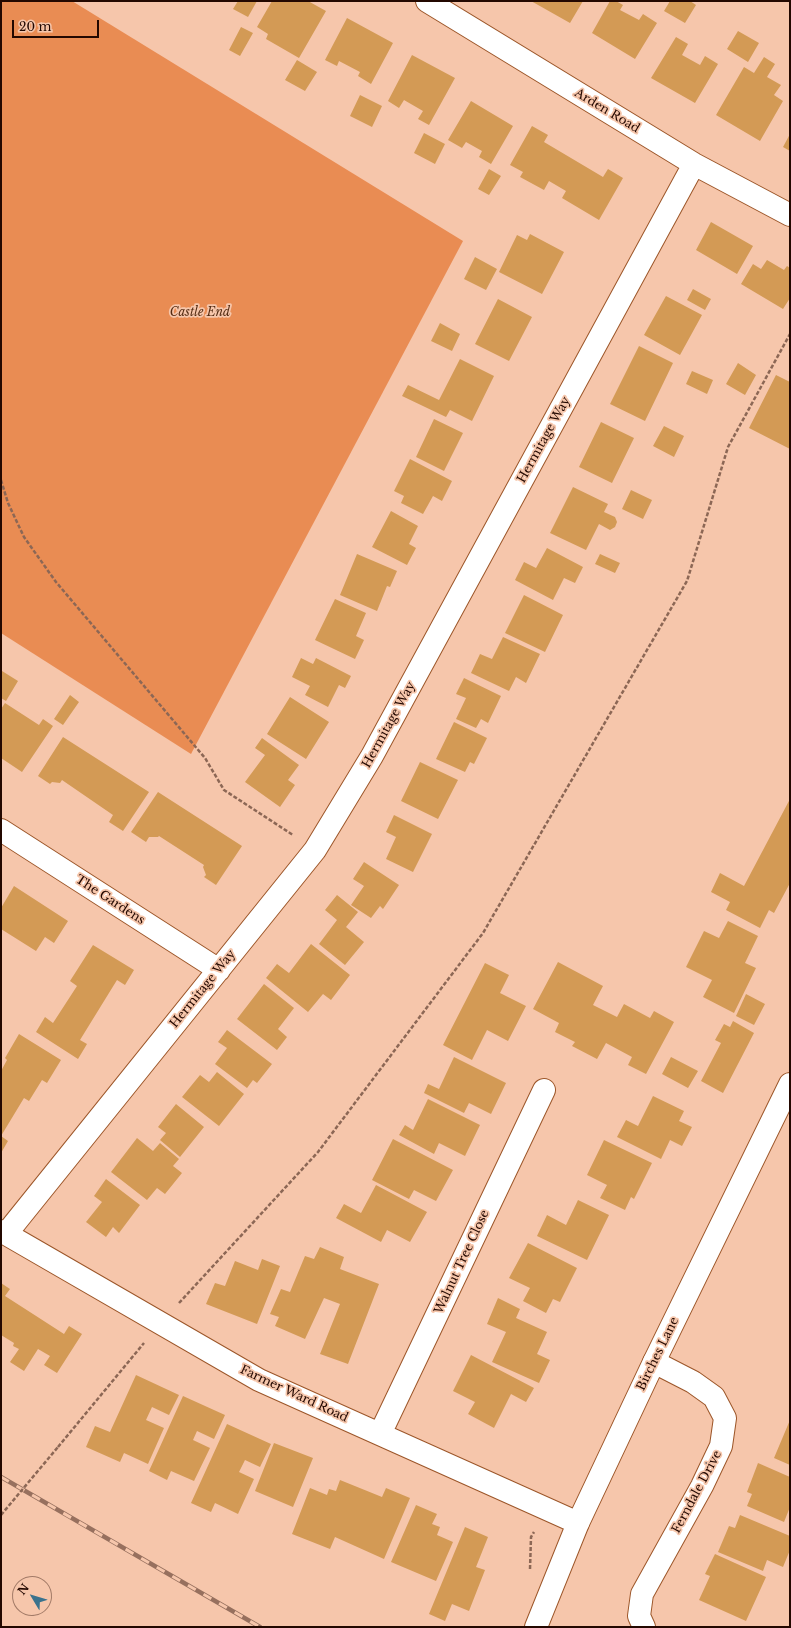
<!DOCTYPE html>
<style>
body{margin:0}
#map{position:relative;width:791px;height:1628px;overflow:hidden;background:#f6c6ab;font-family:"Libre Baskerville",serif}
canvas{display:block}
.frame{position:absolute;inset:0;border:2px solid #230800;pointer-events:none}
.north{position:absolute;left:12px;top:1576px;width:40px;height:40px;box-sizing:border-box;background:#f6c6ab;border:1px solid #a27a67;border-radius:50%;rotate:308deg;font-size:11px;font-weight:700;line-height:16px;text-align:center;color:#230800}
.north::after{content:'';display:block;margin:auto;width:14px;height:18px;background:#3a728d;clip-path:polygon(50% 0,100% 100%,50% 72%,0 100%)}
.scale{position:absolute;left:12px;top:20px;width:87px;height:18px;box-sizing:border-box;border:2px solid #230800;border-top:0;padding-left:5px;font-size:12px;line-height:14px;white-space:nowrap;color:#230800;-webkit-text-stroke:3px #f6c6ab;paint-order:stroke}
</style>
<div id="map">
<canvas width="791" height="1628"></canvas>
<div class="frame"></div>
<div class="north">N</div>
<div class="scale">20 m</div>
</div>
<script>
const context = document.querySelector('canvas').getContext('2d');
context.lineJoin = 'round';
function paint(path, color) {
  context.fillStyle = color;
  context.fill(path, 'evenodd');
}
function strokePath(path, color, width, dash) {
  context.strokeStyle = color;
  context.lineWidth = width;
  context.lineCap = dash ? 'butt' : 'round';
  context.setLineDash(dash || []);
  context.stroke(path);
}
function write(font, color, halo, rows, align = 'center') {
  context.font = font + ' "Libre Baskerville",serif';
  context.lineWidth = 3.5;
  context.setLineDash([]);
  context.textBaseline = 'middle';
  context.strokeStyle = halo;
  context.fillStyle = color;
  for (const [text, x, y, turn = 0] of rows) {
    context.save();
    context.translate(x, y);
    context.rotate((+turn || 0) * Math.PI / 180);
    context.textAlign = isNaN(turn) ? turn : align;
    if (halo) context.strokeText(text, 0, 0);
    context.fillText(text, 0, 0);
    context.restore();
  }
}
const green = new Path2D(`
 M 1,1 L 72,1 L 463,241 L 191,754 L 1,633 Z`);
const building = new Path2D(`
 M 238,1 L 257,1 L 248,17 L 233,9 Z
 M 272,1 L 308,1 L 326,11 L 299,58 L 266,39 L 268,34 L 257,27 Z
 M 531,1 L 583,1 L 570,23 Z
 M 610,1 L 616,1 L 623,5 L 620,10 L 639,20 L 643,14 L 657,23 L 635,59 L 592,33 Z
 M 670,1 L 690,1 L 696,5 L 685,23 L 664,11 Z
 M 347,18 L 393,43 L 371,84 L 358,76 L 360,72 L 339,61 L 337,66 L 325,60 Z
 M 241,27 L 253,33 L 240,56 L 229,50 Z
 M 738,31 L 759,43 L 748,62 L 727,49 Z
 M 676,37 L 688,44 L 682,55 L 700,65 L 705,56 L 718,64 L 695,103 L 651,78 Z
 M 412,55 L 455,78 L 429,125 L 418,119 L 423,111 L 404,100 L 399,108 L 388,101 Z
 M 764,57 L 775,64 L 767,77 L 781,85 L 774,95 L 783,101 L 760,141 L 716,115 L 744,67 L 754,73 Z
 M 297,60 L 317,72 L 305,91 L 285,80 Z
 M 360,95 L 382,106 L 372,127 L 350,116 Z
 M 471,101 L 513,126 L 491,164 L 479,157 L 482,151 L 466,142 L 462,148 L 448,140 Z
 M 532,126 L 548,135 L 544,142 L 603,177 L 608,169 L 623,178 L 599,220 L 562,198 L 566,191 L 549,181 L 544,190 L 520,177 L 523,172 L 510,165 Z
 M 424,133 L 445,144 L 435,164 L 414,153 Z
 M 790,134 L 790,151 L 783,147 Z
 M 489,169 L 501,176 L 489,195 L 478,189 Z
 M 711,222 L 753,246 L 737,274 L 696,250 Z
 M 530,234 L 564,252 L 542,294 L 499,272 L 517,235 L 527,240 Z
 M 475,257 L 497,269 L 486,290 L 464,279 Z
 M 767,260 L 784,270 L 787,266 L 790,268 L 790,298 L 783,309 L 741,284 L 753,264 L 761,269 Z
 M 693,289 L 711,299 L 705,310 L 687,300 Z
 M 666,296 L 702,315 L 680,355 L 644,335 Z
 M 498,299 L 532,317 L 509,361 L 475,344 Z
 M 440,323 L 460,334 L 452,351 L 431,341 Z
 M 639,346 L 673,363 L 645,421 L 610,404 Z
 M 460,359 L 494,376 L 472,421 L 450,410 L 446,417 L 402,396 L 408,385 L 439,400 Z
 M 738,363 L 756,375 L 745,395 L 726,384 Z
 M 692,371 L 713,380 L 707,394 L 686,384 Z
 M 776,375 L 790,382 L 790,449 L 749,428 Z
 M 434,419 L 463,433 L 444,471 L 416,457 Z
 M 601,422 L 634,438 L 612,483 L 579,467 Z
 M 664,426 L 684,436 L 674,457 L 653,446 Z
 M 410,459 L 452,481 L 442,501 L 433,496 L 423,514 L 401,503 L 404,496 L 394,491 Z
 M 573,487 L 608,504 L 604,512 L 615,517 L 617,522 L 615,527 L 610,530 L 599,524 L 586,550 L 550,533 Z
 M 631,490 L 652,500 L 643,519 L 622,509 Z
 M 391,511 L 418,526 L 409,544 L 416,548 L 407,565 L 372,547 Z
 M 547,548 L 583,567 L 575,583 L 564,578 L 553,600 L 515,580 L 524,562 L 536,568 Z
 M 357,554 L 397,571 L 390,587 L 387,586 L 377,611 L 340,595 Z
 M 600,554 L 620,563 L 615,573 L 595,564 Z
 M 524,595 L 563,615 L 545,652 L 505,633 Z
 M 335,599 L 366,613 L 356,636 L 364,640 L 355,659 L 315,640 Z
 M 503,637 L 540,654 L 526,683 L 516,677 L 509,691 L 471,673 L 480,654 L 492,659 Z
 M 301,658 L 313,664 L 316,658 L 351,676 L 345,688 L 339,685 L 328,707 L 305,695 L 310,686 L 292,677 Z
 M 2,671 L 18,681 L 6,701 L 1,698 Z
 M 464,678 L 501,696 L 488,723 L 481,719 L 476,728 L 456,719 L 466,698 L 456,694 Z
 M 70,695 L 79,702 L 63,725 L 54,719 Z
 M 290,697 L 329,722 L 306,759 L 267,734 Z
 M 5,703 L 39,725 L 43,719 L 53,726 L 22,772 L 1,758 L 1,709 Z
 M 454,722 L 487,738 L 474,764 L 470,762 L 465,772 L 436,759 Z
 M 63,737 L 149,792 L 123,831 L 109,822 L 113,815 L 62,780 L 60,783 L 52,782 L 50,784 L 38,776 Z
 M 262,738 L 299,765 L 288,780 L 295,785 L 280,807 L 245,782 L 265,755 L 255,748 Z
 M 420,762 L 458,780 L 438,819 L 401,801 Z
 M 158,792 L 242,846 L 216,885 L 204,877 L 206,875 L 203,867 L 204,865 L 159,836 L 158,837 L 149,837 L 146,842 L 131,832 Z
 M 790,799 L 790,883 L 774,913 L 769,910 L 760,928 L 726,910 L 730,902 L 711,892 L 720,873 L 744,886 Z
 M 394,815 L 432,834 L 413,872 L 386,859 L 396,837 L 386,832 Z
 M 364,862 L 399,885 L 383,909 L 380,906 L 371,918 L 351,905 L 364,886 L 353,879 Z
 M 14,886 L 68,921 L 54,943 L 45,937 L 36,951 L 1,929 L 1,908 Z
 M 337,895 L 358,912 L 346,927 L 364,942 L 345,965 L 319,944 L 337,920 L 325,910 Z
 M 728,921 L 758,936 L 745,963 L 756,968 L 734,1013 L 703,997 L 712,980 L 686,967 L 704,931 L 719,938 Z
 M 311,944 L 350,975 L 331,1000 L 323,994 L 308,1012 L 266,978 L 277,964 L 289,973 Z
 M 93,945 L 134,970 L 125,985 L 117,980 L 80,1040 L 87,1044 L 78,1059 L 36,1032 L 45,1017 L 53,1023 L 77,986 L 70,981 Z
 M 558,962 L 603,986 L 593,1005 L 617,1017 L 624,1004 L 650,1018 L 654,1011 L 674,1022 L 646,1074 L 628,1065 L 632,1057 L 606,1043 L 597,1059 L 572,1046 L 575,1042 L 555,1032 L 559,1023 L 533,1009 Z
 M 485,963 L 509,975 L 500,993 L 526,1006 L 508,1041 L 487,1030 L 472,1060 L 443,1045 Z
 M 264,984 L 294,1008 L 278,1029 L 287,1037 L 277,1050 L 237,1019 Z
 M 746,994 L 765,1004 L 754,1025 L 736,1016 Z
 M 733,1021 L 754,1033 L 723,1093 L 701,1081 L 721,1043 L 715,1040 L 724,1024 L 730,1027 Z
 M 227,1030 L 272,1064 L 257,1083 L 253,1080 L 247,1088 L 215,1064 L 227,1048 L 218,1042 Z
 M 19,1034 L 61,1060 L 47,1083 L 42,1080 L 29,1101 L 24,1098 L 1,1136 L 1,1071 L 7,1060 L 5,1058 Z
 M 454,1057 L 506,1083 L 491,1114 L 469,1103 L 464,1113 L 424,1093 L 428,1084 L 439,1089 Z
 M 671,1057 L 698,1071 L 688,1088 L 662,1074 Z
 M 217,1072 L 244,1094 L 219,1126 L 182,1097 L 200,1075 L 209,1082 Z
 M 653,1096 L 684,1111 L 679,1121 L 692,1127 L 682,1146 L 670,1140 L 661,1159 L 617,1137 L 626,1120 L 638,1126 Z
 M 428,1099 L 480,1125 L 465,1156 L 439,1143 L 434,1154 L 399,1135 L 405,1125 L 413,1130 Z
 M 176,1104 L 204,1127 L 180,1157 L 160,1140 L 166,1133 L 158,1127 Z
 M 1,1136 L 8,1141 L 1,1153 Z
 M 137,1138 L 153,1151 L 160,1143 L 179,1159 L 173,1166 L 182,1173 L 165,1194 L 157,1188 L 147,1200 L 111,1172 Z
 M 393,1139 L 453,1170 L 436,1201 L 414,1190 L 409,1199 L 372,1180 Z
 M 604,1140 L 652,1163 L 634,1199 L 631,1197 L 625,1210 L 600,1198 L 607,1185 L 587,1175 Z
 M 106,1179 L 140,1205 L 119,1233 L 113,1227 L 106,1237 L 86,1222 L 102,1202 L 94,1196 Z
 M 376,1185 L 427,1212 L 410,1242 L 387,1230 L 381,1242 L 336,1218 L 344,1204 L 361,1213 Z
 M 578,1200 L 609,1215 L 587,1260 L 537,1236 L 547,1215 L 566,1225 Z
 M 528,1243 L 577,1268 L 560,1302 L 553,1299 L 546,1313 L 523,1301 L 530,1288 L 509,1278 Z
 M 320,1247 L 344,1257 L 340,1269 L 379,1284 L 348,1364 L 320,1354 L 340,1304 L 324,1298 L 305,1339 L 275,1326 L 279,1317 L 270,1314 L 281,1289 L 290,1292 L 305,1256 L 314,1259 Z
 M 262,1259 L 280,1266 L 257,1324 L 206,1304 L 215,1283 L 225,1286 L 235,1261 L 258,1270 Z
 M 1,1283 L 10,1289 L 5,1296 L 33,1314 L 64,1334 L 69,1326 L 82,1334 L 57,1373 L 44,1365 L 50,1356 L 38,1349 L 24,1371 L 10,1362 L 19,1349 L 13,1346 L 14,1343 L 1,1335 Z
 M 498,1298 L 520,1309 L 516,1318 L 547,1332 L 537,1354 L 550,1360 L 539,1383 L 492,1362 L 506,1332 L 487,1324 Z
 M 471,1355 L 534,1388 L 526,1402 L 511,1394 L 494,1428 L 468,1414 L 475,1402 L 453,1391 Z
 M 136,1375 L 179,1395 L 169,1415 L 152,1407 L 146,1420 L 164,1428 L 148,1464 L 124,1453 L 120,1462 L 86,1447 L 95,1426 L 110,1432 Z
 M 183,1396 L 225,1415 L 214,1439 L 197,1431 L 193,1440 L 210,1448 L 194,1481 L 171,1471 L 167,1480 L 149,1471 Z
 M 790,1420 L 790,1465 L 774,1458 Z
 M 227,1424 L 271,1444 L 260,1467 L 245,1460 L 239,1472 L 254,1479 L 238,1514 L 215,1503 L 211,1512 L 191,1503 Z
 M 274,1443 L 313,1458 L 293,1507 L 255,1491 Z
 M 758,1463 L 790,1477 L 790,1507 L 784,1522 L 747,1506 L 752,1494 L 747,1492 Z
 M 340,1480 L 382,1497 L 386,1488 L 410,1498 L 384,1559 L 335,1537 L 330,1549 L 292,1534 L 310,1488 L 327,1495 L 329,1489 L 336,1491 Z
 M 416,1505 L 437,1514 L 432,1524 L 440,1527 L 437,1535 L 453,1542 L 436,1581 L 391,1562 Z
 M 740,1515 L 790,1536 L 790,1550 L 783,1567 L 767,1560 L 763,1571 L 718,1552 L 729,1526 L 735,1528 Z
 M 465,1527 L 488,1537 L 476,1567 L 485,1570 L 469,1611 L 452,1604 L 445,1621 L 429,1614 Z
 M 715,1554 L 766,1577 L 746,1621 L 699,1600 L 710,1576 L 705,1574 Z`);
const path = new Path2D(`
 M 1,480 L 8,503 L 24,537 L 56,582 L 205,758 L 224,790 L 293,835
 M 179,1303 L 318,1152 L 483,933 L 687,581 L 728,447 L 790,334
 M 58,1447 L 144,1343
 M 530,1569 L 531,1537 L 534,1532`);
const minor = new Path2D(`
 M 427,1 L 694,164 L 790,215
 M 1,830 L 219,970
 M 1,1231 L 259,1380 L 578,1523
 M 6,1234 L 315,850 L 372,756 L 694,164
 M 380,1434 L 544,1090
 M 644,1627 L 639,1616 L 642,1594 L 702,1486 L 721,1446 L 725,1418 L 714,1397 L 693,1382 L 654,1362`);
const tertiary = new Path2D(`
 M 536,1627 L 578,1523 L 654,1362 L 790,1084`);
const rail = new Path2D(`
 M 1,1477 L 260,1627`);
const pathBridge = new Path2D(`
 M 1,1515 L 58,1447`);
const streetNames = [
 ["Arden Road",607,111,31],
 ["Hermitage Way",544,440,-61],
 ["Hermitage Way",389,725,-61],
 ["The Gardens",110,900,33],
 ["Hermitage Way",203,989,-51],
 ["Walnut Tree Close",462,1262,-65],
 ["Birches Lane",658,1354,-64],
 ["Farmer Ward Road",294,1394,25],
 ["Ferndale Drive",697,1492,-62]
];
const parkNames = [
 ["Castle End",200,313]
];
paint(green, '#e98c53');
paint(building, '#d39a55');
strokePath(minor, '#9c5629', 24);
strokePath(tertiary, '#9c5629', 24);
strokePath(path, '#8c6755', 2.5, [4, 2]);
strokePath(minor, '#fff', 22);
strokePath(tertiary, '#fff', 22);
strokePath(rail, '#97705e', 4.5);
strokePath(rail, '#f6c6ab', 3, [9]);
strokePath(pathBridge, '#8c6755', 2.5, [4, 2]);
write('12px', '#230800', '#f6c6ab', streetNames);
write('italic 12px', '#532b12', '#f6c6ab', parkNames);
</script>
